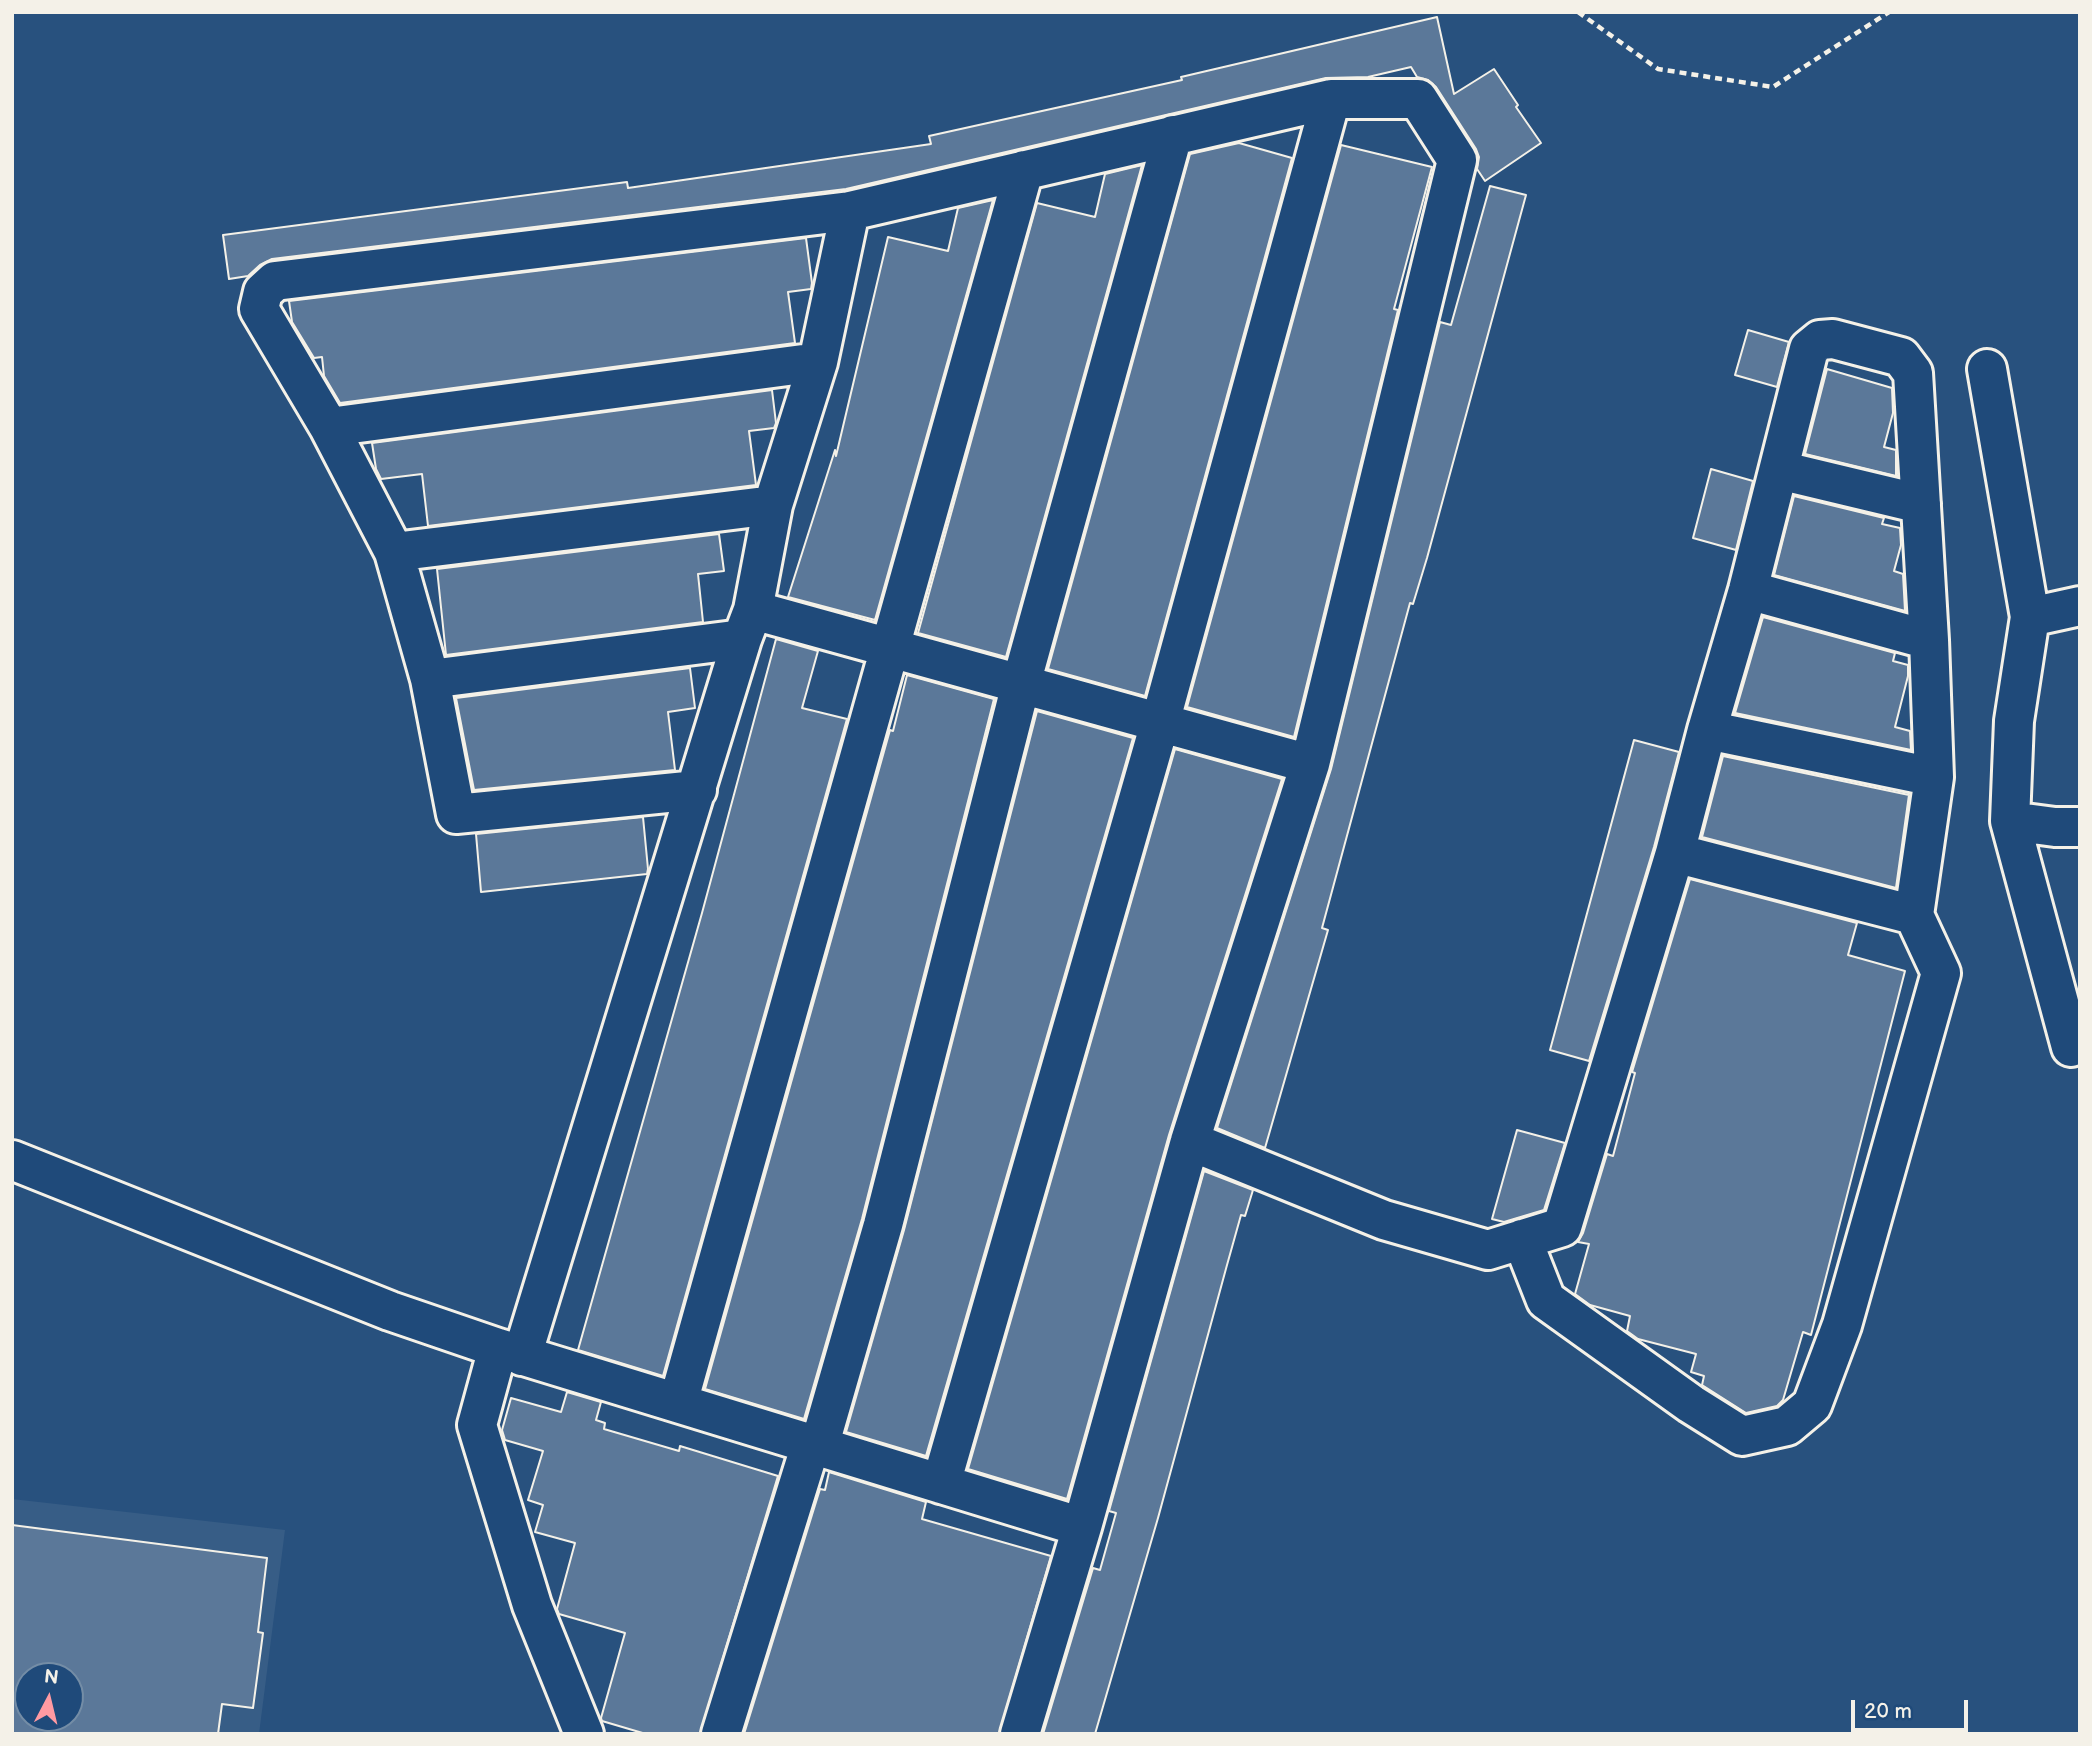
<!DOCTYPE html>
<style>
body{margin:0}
#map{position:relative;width:2092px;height:1746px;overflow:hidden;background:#28517e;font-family:"Balsamiq Sans",sans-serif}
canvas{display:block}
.frame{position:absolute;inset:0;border:14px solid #f4f1e8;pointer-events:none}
.north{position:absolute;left:14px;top:1662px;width:70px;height:70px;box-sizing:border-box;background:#1f4a7a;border:2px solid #748da6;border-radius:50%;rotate:7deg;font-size:19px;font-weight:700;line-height:28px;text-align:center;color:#f4f1e8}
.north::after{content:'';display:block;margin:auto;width:24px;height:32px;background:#ff9aa2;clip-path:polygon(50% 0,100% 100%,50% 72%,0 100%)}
.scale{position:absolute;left:1851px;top:1700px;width:117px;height:32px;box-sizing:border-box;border:4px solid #f4f1e8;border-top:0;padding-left:9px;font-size:21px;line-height:24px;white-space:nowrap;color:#f4f1e8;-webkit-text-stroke:5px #1f4a7a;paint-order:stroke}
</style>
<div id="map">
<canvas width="2092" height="1746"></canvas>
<div class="frame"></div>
<div class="north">N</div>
<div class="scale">20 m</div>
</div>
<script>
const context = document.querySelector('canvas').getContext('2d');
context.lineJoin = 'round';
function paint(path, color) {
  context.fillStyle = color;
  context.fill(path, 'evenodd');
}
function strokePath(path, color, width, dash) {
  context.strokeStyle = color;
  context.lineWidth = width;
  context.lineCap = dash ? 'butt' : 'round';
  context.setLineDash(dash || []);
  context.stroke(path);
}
const built = new Path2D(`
 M 12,1499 L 285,1530 L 259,1734 L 12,1734 ZM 28,1676 L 70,1676 L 70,1718 L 28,1718 Z`);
const building = new Path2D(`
 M 1437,17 L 1454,94 L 1494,69 L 1518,105 L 1516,107 L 1541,143 L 1485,181 L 1477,169 L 1479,157 L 1476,149 L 1436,87 L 1428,80 L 1417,77 L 1411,67 L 1368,77 L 1326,78 L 846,189 L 272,259 L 260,265 L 248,276 L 229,279 L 223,235 L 627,182 L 628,188 L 931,144 L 929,136 L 1182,80 L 1181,77 Z
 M 1239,143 L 1292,158 L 1145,696 L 1048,669 L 1190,154 Z
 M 1341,145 L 1432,167 L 1394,309 L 1398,310 L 1294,737 L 1187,707 Z
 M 1142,165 L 1006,657 L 918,633 L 1037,203 L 1095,217 L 1105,174 Z
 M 1490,186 L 1526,195 L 1427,558 L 1413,604 L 1410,603 L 1322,928 L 1328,930 L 1265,1148 L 1217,1128 L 1331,769 L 1440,322 L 1451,325 Z
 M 993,200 L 875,620 L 788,597 L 835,450 L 836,456 L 888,237 L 948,251 L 958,208 Z
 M 806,238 L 812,283 L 811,289 L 788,292 L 795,343 L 340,403 L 324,376 L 322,357 L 314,358 L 292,322 L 289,301 Z
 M 1748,330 L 1789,342 L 1777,387 L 1735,375 Z
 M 1827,369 L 1892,388 L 1893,413 L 1884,447 L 1896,450 L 1896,476 L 1805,454 Z
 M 772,390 L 776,423 L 774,428 L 749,431 L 756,485 L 428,526 L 422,474 L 381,479 L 376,469 L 372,443 Z
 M 1711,469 L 1753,481 L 1736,550 L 1693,538 Z
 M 1794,496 L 1884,518 L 1882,524 L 1900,528 L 1901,545 L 1894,571 L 1903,574 L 1905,611 L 1774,575 Z
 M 719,534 L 724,571 L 698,574 L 703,622 L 446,655 L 437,569 Z
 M 1763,617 L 1895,653 L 1893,661 L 1908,665 L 1908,676 L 1895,727 L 1910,731 L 1911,750 L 1735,713 Z
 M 776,639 L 818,651 L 802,708 L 847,719 L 663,1376 L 578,1350 L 702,913 Z
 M 690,668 L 695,708 L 668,712 L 675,770 L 474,790 L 456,698 Z
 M 907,675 L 994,699 L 862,1219 L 804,1419 L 705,1389 L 890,730 L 893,731 Z
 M 1037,711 L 1133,738 L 926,1456 L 846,1432 L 904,1230 Z
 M 1634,740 L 1679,752 L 1654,847 L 1589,1061 L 1550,1050 Z
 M 1175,749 L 1282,779 L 1169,1135 L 1067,1499 L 968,1469 Z
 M 1723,756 L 1909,795 L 1896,888 L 1702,837 Z
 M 643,817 L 648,869 L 647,874 L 481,892 L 476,834 Z
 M 1690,879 L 1857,923 L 1848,955 L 1905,971 L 1811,1335 L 1803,1332 L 1783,1400 L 1777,1406 L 1746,1413 L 1702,1385 L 1704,1376 L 1691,1372 L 1696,1354 L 1638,1339 L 1627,1331 L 1630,1316 L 1590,1305 L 1575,1294 L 1589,1244 L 1578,1242 L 1583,1233 L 1607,1154 L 1613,1156 L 1635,1073 L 1632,1072 Z
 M 1517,1130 L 1565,1143 L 1544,1210 L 1504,1222 L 1492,1219 Z
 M 1204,1171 L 1253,1190 L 1245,1216 L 1241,1215 L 1227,1265 L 1158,1518 L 1095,1734 L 1043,1734 L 1093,1568 L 1100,1570 L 1116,1513 L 1109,1511 Z
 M 567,1392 L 601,1402 L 596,1420 L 605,1423 L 604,1429 L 679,1451 L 680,1446 L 778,1476 L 700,1734 L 646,1734 L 602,1721 L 601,1718 L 625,1633 L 559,1614 L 557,1609 L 575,1543 L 535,1532 L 543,1505 L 528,1500 L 543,1451 L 505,1440 L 502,1430 L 511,1398 L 561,1412 Z
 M 829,1472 L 926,1502 L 922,1519 L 1051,1556 L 999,1734 L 744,1734 L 820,1489 L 825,1490 Z
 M 12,1525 L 267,1558 L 258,1632 L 263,1633 L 253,1708 L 222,1704 L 218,1734 L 12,1734 ZM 28,1676 L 70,1676 L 70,1718 L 28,1718 Z`);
const path = new Path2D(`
 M 1578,12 L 1658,69 L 1773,87 L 1889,12`);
const minor = new Path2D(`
 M 1987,369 L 2030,617 L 2014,721 L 2010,821 L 2071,1047
 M 329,427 L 818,362
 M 1779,470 L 1921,504
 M 394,552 L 773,505
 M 1748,590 L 1929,640
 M 753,610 L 1310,764
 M 2030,617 L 2080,606
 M 430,679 L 742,639
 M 1707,730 L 1934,777
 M 697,790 L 456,814 L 430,679 L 394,552 L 329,427 L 259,309 L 263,292 L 275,281 L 850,211 L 1331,99 L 1418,99 L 1457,160 L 1310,764 L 1190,1141 L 1082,1527 L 1020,1734
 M 2010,821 L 2055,827 L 2080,827
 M 1190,1141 L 1384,1220 L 1488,1250 L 1562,1227 L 1675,853 L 1707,730 L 1748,590 L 1809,349 L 1820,340 L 1833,339 L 1901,357 L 1913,373 L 1929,640 L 1934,777 L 1914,915 L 1675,853
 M 12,1160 L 390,1311 L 498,1348 L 1082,1527
 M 1522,1239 L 1546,1300 L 1691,1404 L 1742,1436 L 1787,1426 L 1812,1405 L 1842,1325 L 1941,973 L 1914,915
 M 498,1348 L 477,1425 L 532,1605 L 584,1734
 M 522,1356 L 742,639 L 753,610 L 773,505 L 818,362 L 850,211
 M 678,1403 L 1024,170
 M 819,1447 L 883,1225 L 1021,684 L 1173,135
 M 941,1484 L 1160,723 L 1331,99
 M 721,1734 L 811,1444`);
paint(built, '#375d86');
paint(building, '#5b7899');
strokePath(building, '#f4f1e8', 2);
strokePath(minor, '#f4f1e8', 44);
strokePath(path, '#f4f1e8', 4.5, [7, 5]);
strokePath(minor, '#1f4a7a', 38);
</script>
